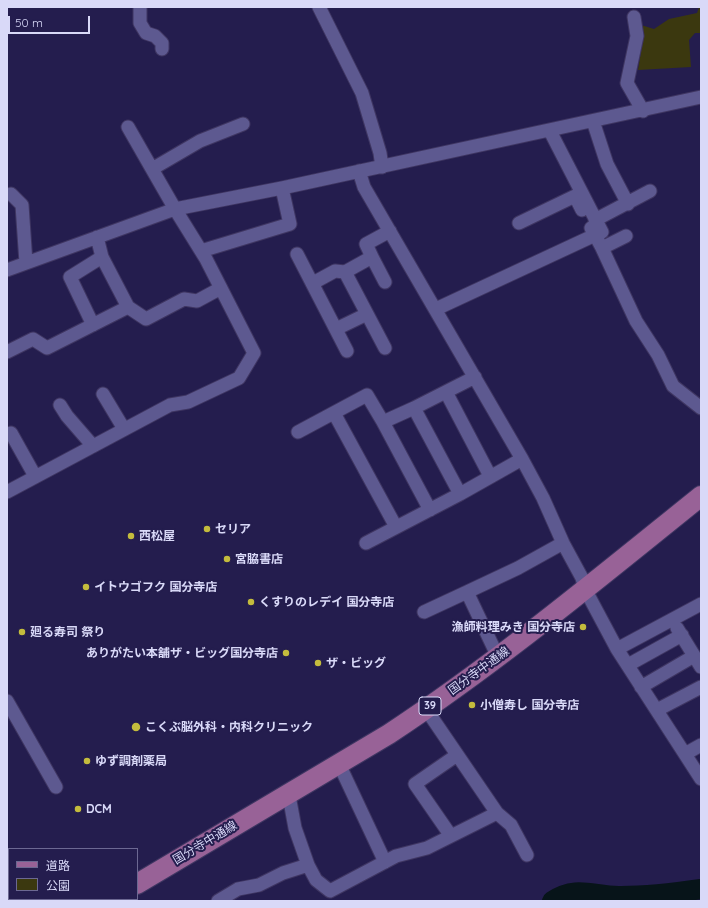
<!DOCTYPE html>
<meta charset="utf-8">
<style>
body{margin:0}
#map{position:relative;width:708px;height:908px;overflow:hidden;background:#241d4e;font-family:Quicksand,"Noto Sans JP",sans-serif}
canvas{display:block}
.frame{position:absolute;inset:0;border:8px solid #d9d9f8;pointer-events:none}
.legend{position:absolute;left:8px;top:848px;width:130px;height:52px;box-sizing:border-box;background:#241d4e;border:1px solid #6c6892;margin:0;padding:5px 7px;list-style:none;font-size:12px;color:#d9d9f8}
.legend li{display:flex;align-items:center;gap:8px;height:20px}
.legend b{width:20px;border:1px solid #6c6892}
.scale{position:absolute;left:8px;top:16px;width:82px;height:18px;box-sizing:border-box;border:2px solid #d9d9f8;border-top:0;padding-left:5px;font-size:12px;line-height:14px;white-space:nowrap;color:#d9d9f8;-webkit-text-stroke:3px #241d4e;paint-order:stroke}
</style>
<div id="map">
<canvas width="708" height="908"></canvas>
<div class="frame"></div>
<ul class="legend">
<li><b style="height:5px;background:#986297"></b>道路</li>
<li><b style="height:11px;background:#3b380f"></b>公園</li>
</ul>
<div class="scale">50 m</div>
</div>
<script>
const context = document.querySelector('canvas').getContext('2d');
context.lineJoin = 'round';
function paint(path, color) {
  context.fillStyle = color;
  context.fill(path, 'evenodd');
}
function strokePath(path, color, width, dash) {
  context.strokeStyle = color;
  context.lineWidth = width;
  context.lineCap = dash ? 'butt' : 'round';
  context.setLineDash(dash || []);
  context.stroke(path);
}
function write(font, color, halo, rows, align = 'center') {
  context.font = font + ' Quicksand,"Noto Sans JP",sans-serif';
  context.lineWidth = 4;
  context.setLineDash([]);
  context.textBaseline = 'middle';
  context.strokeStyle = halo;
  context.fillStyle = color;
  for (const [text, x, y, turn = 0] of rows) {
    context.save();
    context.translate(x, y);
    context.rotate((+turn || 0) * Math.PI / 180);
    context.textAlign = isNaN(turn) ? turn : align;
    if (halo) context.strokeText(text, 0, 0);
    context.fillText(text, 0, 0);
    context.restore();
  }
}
const green = new Path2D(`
 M 699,7 L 701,7 L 701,33 L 695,33 L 689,40 L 691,67 L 638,70 L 642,45 L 641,25 L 654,29 L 669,19 L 697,13 Z`);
const river = new Path2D(`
 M 552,901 C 578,884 594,897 621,896 C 648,896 674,893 701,889`);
const street = new Path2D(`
 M 140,7 L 140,23 L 146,33 L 155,36 L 162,43 L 162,49
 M 319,7 L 362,93 L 380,153 L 382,167
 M 634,17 L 637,36 L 627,83 L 643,111
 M 593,121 L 607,164 L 628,204
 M 128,127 L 152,169
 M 550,131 L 602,232 L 595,235 L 602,248 L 636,321 L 658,355 L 673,386 L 701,408
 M 359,171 L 364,187 L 522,459 L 543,498 L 563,543 L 582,578 L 585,589 L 617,649 L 701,779
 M 11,194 L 22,205 L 26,263
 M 595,220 L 650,191
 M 519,223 L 575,196 L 582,210
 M 602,248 L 626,236
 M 201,251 L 290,224 L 282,188
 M 297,254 L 347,351
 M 372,257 L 385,282
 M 7,270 L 175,209 L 282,188 L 701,97
 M 345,272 L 385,348
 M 313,283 L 335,271 L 345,272 L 372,257 L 366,244 L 390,231
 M 128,307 L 146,319 L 184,299 L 197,301 L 221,288
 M 436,309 L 595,235 L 591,228
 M 93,325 L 70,277 L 102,257
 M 336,329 L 367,314
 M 7,352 L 33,339 L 47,348 L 128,307 L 102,257 L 97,237
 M 446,392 L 490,476
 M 103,394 L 124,429
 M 60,405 L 67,416 L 93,446
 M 414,408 L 460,494
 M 334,413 L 396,527
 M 383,422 L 430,510
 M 298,432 L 367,395 L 383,422 L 414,408 L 475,377
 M 11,433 L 35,476
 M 7,492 L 170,405 L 188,402 L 239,378 L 254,353 L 206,259 L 175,209 L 152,169 L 200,141 L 243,124
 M 366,543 L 460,494 L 522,459
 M 424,612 L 467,592
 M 677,628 L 701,667
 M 617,649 L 701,604
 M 498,657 L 467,592 L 518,568 L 563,543
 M 628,665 L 682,635
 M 641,687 L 694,656
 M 7,701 L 56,787
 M 426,709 L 497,813 L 511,825 L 527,855
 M 657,710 L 701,687
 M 685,754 L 701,745
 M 339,764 L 385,862
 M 288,794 L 290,801 L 295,828 L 308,865 L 316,880 L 330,891 L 396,856 L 427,848 L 497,813
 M 451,836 L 415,784 L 457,755
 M 218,901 L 238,889 L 259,885 L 283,873 L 308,865`);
const primary = new Path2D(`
 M 137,884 L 389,734 C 498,662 599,578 701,496
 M 7,890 L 9,894
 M 109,901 L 112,899`);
const markers = [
 [207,529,4,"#c4bc3d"],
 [131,536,4,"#c4bc3d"],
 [227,559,4,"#c4bc3d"],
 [86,587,4,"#c4bc3d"],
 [251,602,4,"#c4bc3d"],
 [583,627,4,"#c4bc3d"],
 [22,632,4,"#c4bc3d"],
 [286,653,4,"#c4bc3d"],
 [318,663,4,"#c4bc3d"],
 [472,705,4,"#c4bc3d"],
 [136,727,5,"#c4bc3d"],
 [87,761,4,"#c4bc3d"],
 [78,809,4,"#c4bc3d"]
];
const shields = [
 [430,706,22]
];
const shieldNames = [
 ["39",430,706]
];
const poiNames = [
 ["セリア",215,529],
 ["西松屋",139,536],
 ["宮脇書店",235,559],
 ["イトウゴフク 国分寺店",94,587],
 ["くすりのレデイ 国分寺店",259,602],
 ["漁師料理みき 国分寺店",575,627,"right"],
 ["廻る寿司 祭り",30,632],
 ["ありがたい本舗ザ・ビッグ国分寺店",278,653,"right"],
 ["ザ・ビッグ",326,663],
 ["小僧寿し 国分寺店",480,705],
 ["こくぶ脳外科・内科クリニック",145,727],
 ["ゆず調剤薬局",95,761],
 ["DCM",86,809]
];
const streetNames = [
 ["国分寺中通線",479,671,-36],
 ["国分寺中通線",205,843,-31]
];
paint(green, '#3b380f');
strokePath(river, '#071419', 20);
strokePath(street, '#3f3662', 15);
strokePath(primary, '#3f3662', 22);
strokePath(street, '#5d5990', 13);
strokePath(primary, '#986297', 20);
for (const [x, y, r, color] of markers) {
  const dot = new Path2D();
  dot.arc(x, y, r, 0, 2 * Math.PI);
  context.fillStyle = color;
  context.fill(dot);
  strokePath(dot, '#241d4e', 1.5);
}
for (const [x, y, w] of shields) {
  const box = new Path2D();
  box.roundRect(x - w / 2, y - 9, w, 18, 3);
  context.fillStyle = '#241d4e';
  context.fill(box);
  strokePath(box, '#d9d9f8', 1);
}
write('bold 11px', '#d9d9f8', null, shieldNames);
write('bold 12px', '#d9d9f8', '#241d4e', poiNames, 'left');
write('12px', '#d9d9f8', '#241d4e', streetNames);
</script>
